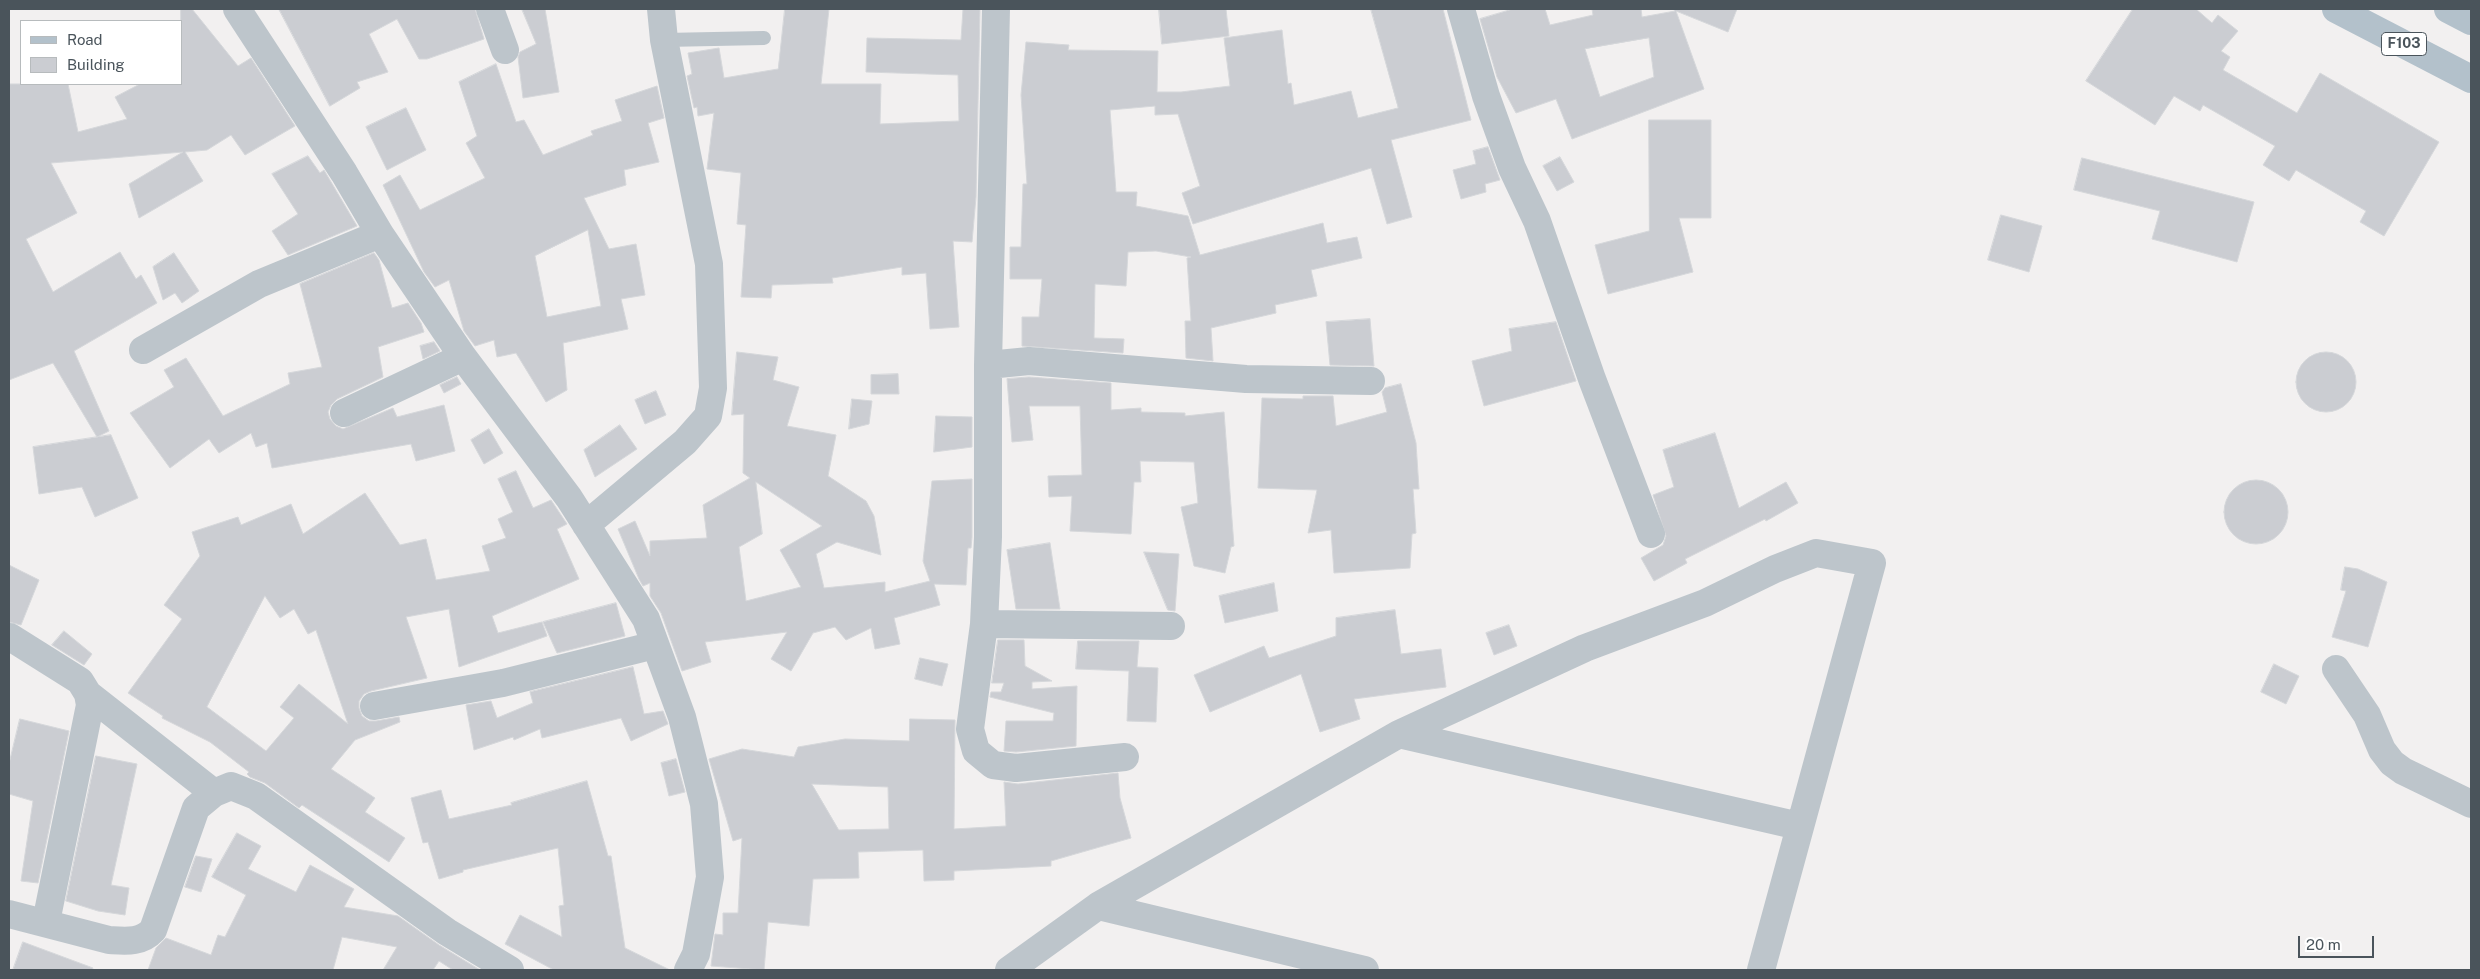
<!DOCTYPE html>
<style>
body{margin:0}
#map{position:relative;width:2480px;height:979px;overflow:hidden;background:#f2f0f0;font-family:"Public Sans",sans-serif}
canvas{display:block}
.frame{position:absolute;inset:0;border:10px solid #4a545b;pointer-events:none}
.legend{position:absolute;left:20px;top:20px;width:162px;height:65px;box-sizing:border-box;background:#fff;border:1px solid #b7bbbd;margin:0;padding:6px 9px;list-style:none;font-size:15px;color:#4a545b}
.legend li{display:flex;align-items:center;gap:10px;height:25px}
.legend b{width:25px;border:1px solid #b7bbbd}
.scale{position:absolute;left:2298px;top:936px;width:76px;height:22px;box-sizing:border-box;border:2px solid #4a545b;border-top:0;padding-left:6px;font-size:15px;line-height:18px;white-space:nowrap;color:#4a545b;-webkit-text-stroke:4px #fff;paint-order:stroke}
</style>
<div id="map">
<canvas width="2480" height="979"></canvas>
<div class="frame"></div>
<ul class="legend">
<li><b style="height:6px;background:#b3c1cb"></b>Road</li>
<li><b style="height:14px;background:#cbcdd2"></b>Building</li>
</ul>
<div class="scale">20 m</div>
</div>
<script>
const context = document.querySelector('canvas').getContext('2d');
context.lineJoin = 'round';
function paint(path, color) {
  context.fillStyle = color;
  context.fill(path, 'evenodd');
}
function strokePath(path, color, width, dash) {
  context.strokeStyle = color;
  context.lineWidth = width;
  context.lineCap = dash ? 'butt' : 'round';
  context.setLineDash(dash || []);
  context.stroke(path);
}
function write(font, color, halo, rows, align = 'center') {
  context.font = font + ' "Public Sans",sans-serif';
  context.lineWidth = 5;
  context.setLineDash([]);
  context.textBaseline = 'middle';
  context.strokeStyle = halo;
  context.fillStyle = color;
  for (const [text, x, y, turn = 0] of rows) {
    context.save();
    context.translate(x, y);
    context.rotate((+turn || 0) * Math.PI / 180);
    context.textAlign = isNaN(turn) ? turn : align;
    if (halo) context.strokeText(text, 0, 0);
    context.fillText(text, 0, 0);
    context.restore();
  }
}
const building = new Path2D(`
 M 181,9 L 192,9 L 238,66 L 251,58 L 295,126 L 245,155 L 231,135 L 207,150 L 185,152 L 203,181 L 139,218 L 129,184 L 183,152 L 51,163 L 77,213 L 26,239 L 53,292 L 120,252 L 136,279 L 141,275 L 157,303 L 74,351 L 109,431 L 97,437 L 53,363 L 9,380 L 9,84 L 68,84 L 78,132 L 127,119 L 115,97 L 140,84 L 181,84 Z
 M 279,9 L 475,9 L 484,39 L 427,59 L 419,59 L 397,19 L 369,34 L 388,72 L 357,82 L 360,88 L 330,106 Z
 M 522,9 L 545,9 L 559,92 L 523,98 L 518,57 L 520,52 L 536,44 Z
 M 785,9 L 829,9 L 821,84 L 881,84 L 880,124 L 959,121 L 958,75 L 866,72 L 867,38 L 961,40 L 963,9 L 980,9 L 976,197 L 972,242 L 953,241 L 959,327 L 930,329 L 926,273 L 902,275 L 902,267 L 832,278 L 833,283 L 772,285 L 771,298 L 741,297 L 746,225 L 737,224 L 741,173 L 707,169 L 714,113 L 698,116 L 697,107 L 694,108 L 687,76 L 692,74 L 688,53 L 719,48 L 724,78 L 778,69 Z
 M 1159,9 L 1226,9 L 1229,36 L 1162,44 Z
 M 1371,9 L 1443,9 L 1471,120 L 1391,140 L 1412,217 L 1387,224 L 1371,168 L 1193,224 L 1182,193 L 1200,186 L 1178,114 L 1155,115 L 1155,106 L 1110,110 L 1116,192 L 1137,192 L 1136,206 L 1188,216 L 1200,255 L 1323,223 L 1327,243 L 1357,237 L 1362,258 L 1311,270 L 1317,296 L 1275,305 L 1276,313 L 1211,328 L 1213,361 L 1186,358 L 1185,321 L 1191,321 L 1187,258 L 1191,257 L 1156,251 L 1128,252 L 1126,286 L 1095,284 L 1094,338 L 1124,339 L 1123,353 L 1022,346 L 1022,317 L 1039,317 L 1042,279 L 1010,279 L 1010,247 L 1021,247 L 1023,184 L 1027,184 L 1021,95 L 1026,42 L 1069,45 L 1068,50 L 1158,51 L 1157,92 L 1181,92 L 1230,86 L 1224,38 L 1282,30 L 1288,84 L 1291,83 L 1294,105 L 1351,91 L 1358,118 L 1398,108 Z
 M 1513,9 L 1545,9 L 1550,25 L 1593,15 L 1592,9 L 1641,9 L 1642,17 L 1675,11 L 1674,9 L 1737,9 L 1728,32 L 1676,11 L 1704,89 L 1572,139 L 1556,99 L 1516,113 L 1497,77 L 1480,19 ZM 1649,38 L 1654,77 L 1600,97 L 1585,49 Z
 M 2133,9 L 2196,9 L 2212,23 L 2218,15 L 2238,31 L 2221,51 L 2230,57 L 2223,70 L 2297,113 L 2320,73 L 2439,142 L 2384,236 L 2360,222 L 2366,211 L 2296,170 L 2289,181 L 2263,165 L 2275,146 L 2203,105 L 2200,111 L 2174,96 L 2155,125 L 2086,81 Z
 M 496,64 L 516,122 L 524,120 L 543,155 L 593,135 L 591,131 L 622,121 L 615,100 L 657,86 L 664,118 L 648,123 L 659,162 L 624,170 L 626,185 L 584,198 L 609,249 L 636,244 L 645,295 L 621,299 L 628,329 L 563,343 L 567,390 L 546,402 L 516,353 L 497,357 L 494,340 L 475,346 L 464,331 L 449,280 L 435,287 L 424,272 L 383,185 L 400,175 L 420,210 L 485,178 L 466,143 L 477,136 L 459,82 ZM 588,230 L 601,306 L 547,317 L 535,256 Z
 M 406,108 L 426,150 L 387,170 L 366,127 Z
 M 1649,120 L 1711,120 L 1711,218 L 1679,218 L 1693,272 L 1608,294 L 1595,245 L 1649,231 Z
 M 1488,147 L 1500,180 L 1485,184 L 1486,192 L 1461,199 L 1453,170 L 1476,164 L 1473,151 Z
 M 308,156 L 320,173 L 324,170 L 357,226 L 288,255 L 272,231 L 298,214 L 272,174 Z
 M 1560,157 L 1574,182 L 1557,191 L 1543,166 Z
 M 2082,158 L 2254,202 L 2237,262 L 2152,239 L 2160,211 L 2074,190 Z
 M 2001,215 L 2042,226 L 2029,272 L 1988,260 Z
 M 174,253 L 199,291 L 182,303 L 175,293 L 163,300 L 153,267 Z
 M 374,253 L 379,260 L 392,308 L 408,303 L 421,323 L 424,332 L 378,347 L 383,377 L 337,399 L 331,405 L 328,412 L 330,419 L 336,426 L 343,429 L 393,408 L 397,417 L 444,405 L 455,451 L 416,461 L 411,444 L 272,468 L 267,443 L 256,447 L 251,433 L 219,453 L 209,439 L 170,468 L 130,413 L 174,387 L 164,370 L 186,358 L 223,416 L 290,384 L 288,373 L 322,367 L 300,284 Z
 M 1370,319 L 1374,366 L 1330,365 L 1326,322 Z
 M 1556,322 L 1576,381 L 1484,406 L 1472,361 L 1512,351 L 1509,329 Z
 M 434,342 L 440,351 L 423,359 L 420,346 Z
 M 737,352 L 778,357 L 773,380 L 799,387 L 787,426 L 836,435 L 828,476 L 866,501 L 874,516 L 881,555 L 837,542 L 816,554 L 824,588 L 885,582 L 885,592 L 930,581 L 923,561 L 932,481 L 972,479 L 972,537 L 971,548 L 968,548 L 966,585 L 934,584 L 940,605 L 894,618 L 900,644 L 875,649 L 871,628 L 846,640 L 835,627 L 813,633 L 791,671 L 771,659 L 787,632 L 705,642 L 711,662 L 682,671 L 661,613 L 650,596 L 650,583 L 643,586 L 639,579 L 618,529 L 635,521 L 650,556 L 650,541 L 707,538 L 703,505 L 750,478 L 743,473 L 744,414 L 732,415 ZM 756,482 L 822,526 L 780,550 L 801,587 L 746,601 L 739,547 L 762,534 Z
 M2296 382a30 30 0 1 1 60 0a30 30 0 1 1-60 0Z
 M 898,374 L 899,394 L 871,394 L 871,375 Z
 M 457,377 L 461,384 L 444,393 L 440,385 Z
 M 1029,377 L 1111,383 L 1111,410 L 1141,408 L 1141,412 L 1185,413 L 1185,416 L 1224,412 L 1234,546 L 1231,547 L 1225,573 L 1194,566 L 1181,507 L 1198,503 L 1194,462 L 1140,461 L 1141,482 L 1134,482 L 1131,534 L 1070,531 L 1072,496 L 1049,497 L 1048,476 L 1082,475 L 1080,406 L 1029,406 L 1033,440 L 1012,442 L 1007,379 Z
 M 1401,384 L 1416,443 L 1419,489 L 1413,489 L 1416,533 L 1412,534 L 1410,568 L 1334,573 L 1331,530 L 1308,533 L 1317,490 L 1258,488 L 1262,398 L 1303,399 L 1303,396 L 1333,396 L 1336,426 L 1387,412 L 1382,392 L 1385,388 Z
 M 656,391 L 666,415 L 645,424 L 635,400 Z
 M 852,399 L 872,401 L 869,424 L 849,429 Z
 M 936,416 L 972,417 L 972,447 L 934,452 Z
 M 620,425 L 637,449 L 595,477 L 584,450 Z
 M 489,429 L 503,453 L 484,464 L 471,440 Z
 M 1715,433 L 1739,508 L 1786,482 L 1798,503 L 1766,521 L 1765,519 L 1685,559 L 1687,563 L 1654,581 L 1641,558 L 1663,545 L 1666,536 L 1653,495 L 1674,487 L 1663,450 Z
 M 111,435 L 138,498 L 95,517 L 82,487 L 39,494 L 33,447 Z
 M 516,471 L 533,508 L 551,500 L 567,524 L 557,529 L 579,579 L 492,616 L 498,633 L 542,622 L 547,636 L 459,667 L 449,609 L 406,617 L 427,678 L 371,691 L 364,694 L 359,701 L 359,708 L 362,716 L 369,721 L 376,721 L 399,717 L 400,722 L 355,740 L 331,769 L 375,798 L 365,812 L 405,838 L 389,862 L 302,805 L 299,808 L 265,783 L 250,777 L 247,774 L 249,772 L 210,742 L 162,718 L 163,716 L 128,693 L 182,619 L 164,605 L 200,556 L 192,532 L 238,517 L 241,525 L 291,504 L 303,534 L 365,493 L 400,545 L 426,539 L 436,580 L 490,571 L 482,546 L 506,538 L 498,519 L 513,512 L 498,479 ZM 265,596 L 280,618 L 294,609 L 308,634 L 316,630 L 348,724 L 299,684 L 280,707 L 294,718 L 266,751 L 207,707 Z
 M2224 512a32 32 0 1 1 64 0a32 32 0 1 1-64 0Z
 M 1050,543 L 1060,609 L 1016,609 L 1007,550 Z
 M 1144,552 L 1179,554 L 1175,611 L 1168,610 Z
 M 9,565 L 39,580 L 21,625 L 9,622 Z
 M 2345,567 L 2358,569 L 2387,582 L 2368,647 L 2332,637 L 2346,591 L 2341,590 Z
 M 1274,583 L 1278,611 L 1225,623 L 1219,596 Z
 M 616,603 L 625,636 L 557,653 L 543,622 Z
 M 1395,610 L 1401,654 L 1441,649 L 1446,687 L 1354,699 L 1360,719 L 1320,732 L 1301,674 L 1210,712 L 1194,675 L 1264,646 L 1269,658 L 1336,636 L 1336,618 Z
 M 1509,625 L 1517,646 L 1494,655 L 1486,633 Z
 M 64,631 L 92,654 L 84,665 L 52,645 Z
 M 998,640 L 1024,640 L 1025,666 L 1052,681 L 1032,682 L 1032,689 L 1077,686 L 1076,746 L 1016,752 L 1004,751 L 1006,721 L 1053,721 L 1054,713 L 990,697 L 991,692 L 1001,692 L 1004,683 L 992,683 Z
 M 1078,641 L 1139,641 L 1137,667 L 1158,668 L 1156,722 L 1127,721 L 1129,671 L 1076,669 Z
 M 920,658 L 948,664 L 942,686 L 915,679 Z
 M 2274,664 L 2299,676 L 2286,704 L 2261,692 Z
 M 633,667 L 644,714 L 663,711 L 668,724 L 631,741 L 621,718 L 542,738 L 540,729 L 514,740 L 513,737 L 474,750 L 466,705 L 491,701 L 497,718 L 533,703 L 530,692 Z
 M 20,719 L 69,731 L 38,883 L 21,881 L 33,801 L 9,794 L 9,764 Z
 M 910,719 L 955,720 L 954,829 L 1006,826 L 1004,782 L 1018,784 L 1118,773 L 1120,798 L 1131,838 L 1051,861 L 1051,866 L 954,871 L 954,880 L 924,881 L 923,850 L 858,852 L 859,878 L 813,879 L 809,926 L 768,922 L 764,970 L 711,966 L 715,934 L 723,935 L 723,913 L 738,913 L 742,838 L 733,841 L 709,759 L 742,749 L 794,757 L 798,747 L 845,739 L 909,741 ZM 812,784 L 888,787 L 889,829 L 839,830 Z
 M 96,756 L 137,764 L 111,885 L 129,888 L 125,915 L 98,911 L 66,901 Z
 M 676,759 L 685,792 L 669,796 L 661,763 Z
 M 587,781 L 608,856 L 611,856 L 625,948 L 670,970 L 554,970 L 505,944 L 520,915 L 562,937 L 559,906 L 564,905 L 558,848 L 463,870 L 463,872 L 439,879 L 428,842 L 423,843 L 411,798 L 441,790 L 449,819 L 512,805 L 511,803 Z
 M 237,833 L 261,846 L 248,869 L 296,892 L 310,865 L 354,889 L 344,907 L 398,916 L 439,945 L 480,970 L 453,970 L 439,961 L 433,970 L 383,970 L 397,947 L 342,937 L 333,970 L 148,970 L 156,948 L 166,938 L 211,955 L 218,935 L 225,937 L 246,895 L 212,877 Z
 M 196,856 L 212,859 L 201,892 L 185,887 Z
 M 23,942 L 93,968 L 92,970 L 13,970 Z`);
const service = new Path2D(`
 M 664,40 L 764,38`);
const minor = new Path2D(`
 M 237,9 L 344,173 L 380,234 L 463,357 L 569,498 L 646,619 L 682,717 L 704,804 L 710,877 L 696,954 L 688,970
 M 490,9 L 505,50
 M 996,9 L 988,365 L 988,537 L 984,624 L 970,729 L 976,751 L 993,765 L 1016,768 L 1125,757
 M 1461,9 L 1486,96 L 1512,168 L 1537,221 L 1592,379 L 1651,534
 M 143,350 L 259,284 L 380,234
 M 988,365 L 1029,361 L 1246,379 L 1371,381
 M 344,413 L 463,357
 M 586,525 L 685,442 L 708,416 L 713,388 L 709,264 L 664,40 L 661,9
 M 984,624 L 1171,626
 M 10,637 L 80,681 L 88,694 L 90,705 L 46,922
 M 2336,669 L 2367,715 L 2382,750 L 2392,763 L 2403,771 L 2471,804
 M 88,694 L 214,793
 M 374,706 L 503,683 L 655,645
 M 1399,734 L 1799,826
 M 1098,906 L 1365,970
 M 9,914 L 109,940 C 126,941 141,943 153,930 L 196,808 L 214,793 L 231,786 L 256,796 L 447,932 L 510,970
 M 1009,970 L 1098,906 L 1399,734 L 1585,648 L 1705,603 L 1775,569 L 1816,553 L 1872,563 L 1761,970`);
const primary = new Path2D(`
 M 2336,9 L 2471,79
 M 2448,9 L 2471,21`);
const shields = [
 [2404,44,45]
];
const shieldNames = [
 ["F103",2404,44]
];
paint(building, '#cbcdd2');
strokePath(building, '#d5d7da', 1);
strokePath(service, '#bdc5cb', 14);
strokePath(minor, '#bdc5cb', 28);
strokePath(primary, '#b3c1cb', 28);
for (const [x, y, w] of shields) {
  const box = new Path2D();
  box.roundRect(x - w / 2, y - 11.5, w, 23, 4);
  context.fillStyle = '#fff';
  context.fill(box);
  strokePath(box, '#4a545b', 1);
}
write('bold 14px', '#4a545b', null, shieldNames);
</script>
